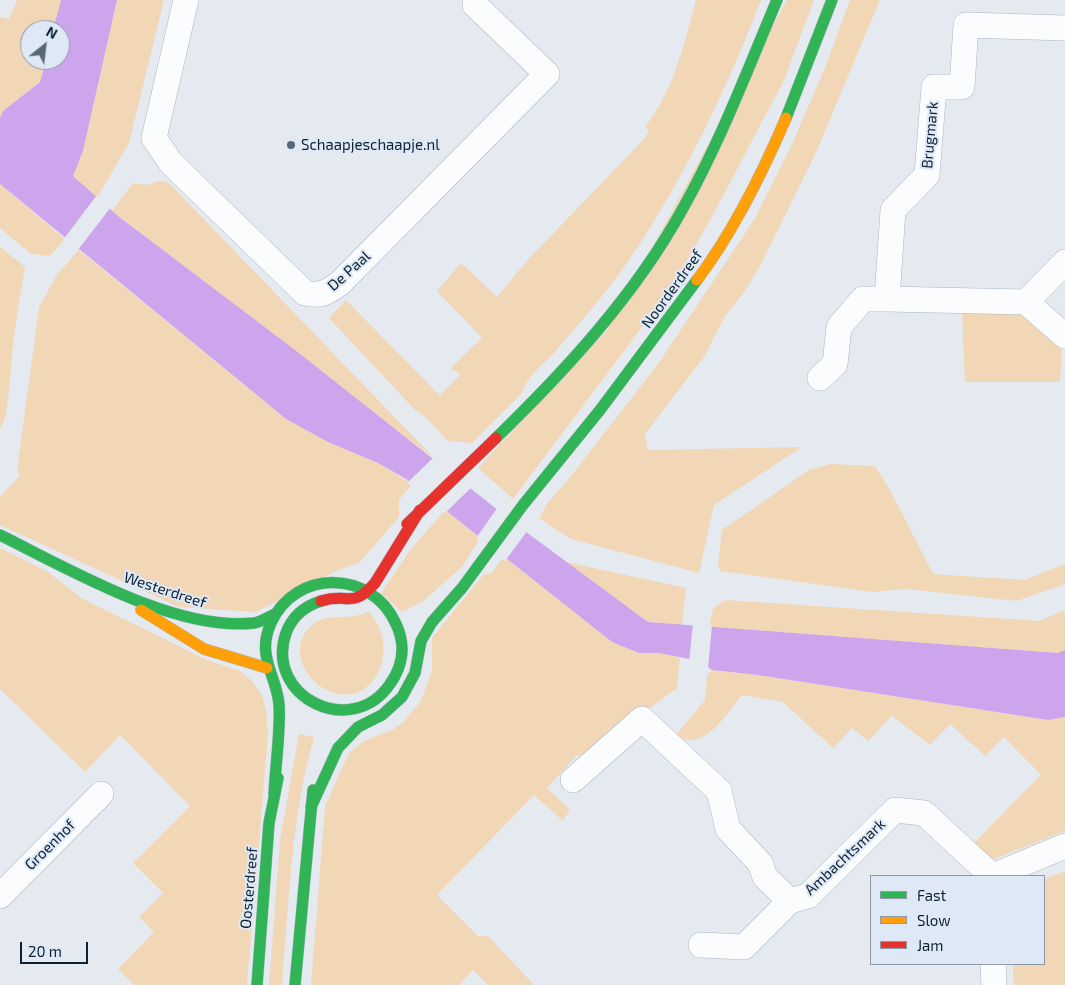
<!DOCTYPE html>
<style>
body{margin:0}
#map{position:relative;width:1065px;height:985px;overflow:hidden;background:#e4eaf0;font-family:"Exo 2",sans-serif}
canvas{display:block}
.legend{position:absolute;left:870px;top:875px;width:175px;height:90px;box-sizing:border-box;background:#dfe9f5;border:1px solid #8b99a9;margin:0;padding:6px 9px;list-style:none;font-size:15px;color:#0e2236}
.legend li{display:flex;align-items:center;gap:10px;height:25px}
.legend b{width:25px;border:1px solid #8b99a9}
.north{position:absolute;left:20px;top:20px;width:50px;height:50px;box-sizing:border-box;background:#dfe9f5;border:1px solid #8b99a9;border-radius:50%;rotate:29deg;font-size:14px;font-weight:700;line-height:20px;text-align:center;color:#0e2236}
.north::after{content:'';display:block;margin:auto;width:18px;height:22px;background:#596877;clip-path:polygon(50% 0,100% 100%,50% 72%,0 100%)}
.scale{position:absolute;left:20px;top:942px;width:68px;height:22px;box-sizing:border-box;border:2px solid #0e2236;border-top:0;padding-left:6px;font-size:15px;line-height:18px;white-space:nowrap;color:#0e2236;-webkit-text-stroke:4px #dfe9f5;paint-order:stroke}
</style>
<div id="map">
<canvas width="1065" height="985"></canvas>
<ul class="legend">
<li><b style="height:6px;background:#30b455"></b>Fast</li>
<li><b style="height:6px;background:#ff9f0a"></b>Slow</li>
<li><b style="height:6px;background:#e5322d"></b>Jam</li>
</ul>
<div class="north">N</div>
<div class="scale">20 m</div>
</div>
<script>
const context = document.querySelector('canvas').getContext('2d');
context.lineJoin = 'round';
function paint(path, color) {
  context.fillStyle = color;
  context.fill(path, 'evenodd');
}
function strokePath(path, color, width, dash) {
  context.strokeStyle = color;
  context.lineWidth = width;
  context.lineCap = dash ? 'butt' : 'round';
  context.setLineDash(dash || []);
  context.stroke(path);
}
function write(font, color, halo, rows, align = 'center') {
  context.font = font + ' "Exo 2",sans-serif';
  context.lineWidth = 4;
  context.setLineDash([]);
  context.textBaseline = 'middle';
  context.strokeStyle = halo;
  context.fillStyle = color;
  for (const [text, x, y, turn = 0] of rows) {
    context.save();
    context.translate(x, y);
    context.rotate((+turn || 0) * Math.PI / 180);
    context.textAlign = isNaN(turn) ? turn : align;
    if (halo) context.strokeText(text, 0, 0);
    context.fillText(text, 0, 0);
    context.restore();
  }
}
const green = new Path2D(`
 M 17,0 L 61,0 L 53,30 L 30,30 L 30,60 L 46,60 L 40,82 L 3,111 L 0,118 L 0,17 L 9,19 Z
 M 117,0 L 164,0 L 129,143 L 97,198 L 73,176 L 83,151 Z
 M 696,0 L 761,0 C 728,86 685,177 633,254 C 610,289 582,320 555,352 C 543,365 527,376 522,393 L 472,443 L 448,441 L 422,414 L 415,410 L 329,318 L 346,300 L 440,396 L 460,375 L 451,368 L 482,338 L 437,291 L 461,263 L 497,297 L 525,263 L 644,139 L 649,130 L 645,127 C 674,90 684,44 696,0 Z
 M 787,0 L 814,0 L 785,78 L 713,215 L 670,290 L 513,499 L 478,468 L 607,330 Z
 M 850,0 L 880,0 L 815,155 L 762,262 L 746,290 L 725,316 L 704,357 L 645,434 L 648,450 L 802,447 L 714,505 L 699,573 L 571,539 L 539,518 L 548,502 L 564,485 L 658,364 L 754,220 L 789,151 L 825,68 Z
 M 159,181 L 168,182 L 436,460 L 112,211 L 133,183 L 146,185 Z
 M 0,184 L 65,239 L 50,256 L 31,254 L 0,228 Z
 M 0,247 L 25,267 C 21,290 17,314 14,337 C 11,355 10,418 0,429 Z
 M 79,250 L 286,419 L 328,442 L 378,463 L 412,484 L 399,500 L 399,517 L 360,562 L 336,571 L 256,612 L 179,607 L 0,525 L 0,497 L 20,475 L 17,470 L 39,307 L 56,276 Z
 M 1021,312 L 1062,349 L 1060,382 L 965,382 L 962,313 Z
 M 831,464 L 875,466 L 890,490 L 933,574 L 1025,580 L 1065,564 L 1065,584 L 1017,601 L 906,589 L 873,592 L 720,571 L 718,564 L 722,530 L 809,470 Z
 M 445,510 L 480,538 L 463,566 L 422,602 L 402,612 L 381,593 L 411,549 Z
 M 0,548 L 48,572 L 83,599 L 207,660 L 240,671 L 252,681 L 262,695 L 266,711 L 268,735 L 247,985 L 134,985 L 118,969 L 154,932 L 139,917 L 163,893 L 133,863 L 190,806 L 120,735 L 85,772 L 0,689 Z
 M 503,556 L 612,642 L 639,653 L 659,652 L 680,658 L 677,688 L 650,708 L 642,707 L 593,757 L 577,755 L 547,788 L 570,810 L 563,821 L 534,795 L 437,895 L 478,936 L 488,936 L 534,985 L 488,985 L 473,970 L 459,985 L 311,985 L 325,806 L 349,753 L 364,741 L 394,729 L 404,721 L 421,701 L 432,670 L 432,638 L 483,575 L 492,573 Z
 M 566,562 L 686,588 L 682,625 L 648,622 Z
 M 725,600 L 1039,621 L 1065,610 L 1065,650 L 1058,653 L 709,627 L 713,609 Z
 M 368,611 C 380,623 385,639 383,656 C 382,667 378,675 371,683 C 337,720 274,660 311,626 C 328,610 349,623 368,611 Z
 M 712,670 L 758,675 L 1047,720 L 1065,717 L 1065,831 L 984,863 L 969,848 L 1041,775 L 1004,737 L 985,756 L 950,724 L 930,745 L 892,716 L 868,741 L 852,728 L 833,748 L 783,702 L 742,695 C 725,716 705,752 675,736 L 705,700 L 707,675 Z
 M 299,734 L 314,737 C 291,818 289,901 282,985 L 269,985 L 280,840 Z
 M 1065,871 L 1065,985 L 1014,985 L 1013,964 L 1044,964 L 1044,879 Z`);
const water = new Path2D(`
 M 61,0 L 117,0 L 83,151 L 73,176 L 118,216 L 295,350 L 522,529 L 648,622 L 1058,653 L 1065,650 L 1065,717 L 1048,720 L 758,675 L 712,670 L 699,661 L 659,653 L 639,653 L 612,642 L 406,479 L 378,463 L 328,442 L 286,419 L 0,184 L 0,118 L 3,111 L 40,82 L 46,60 L 60,60 L 60,30 L 53,30 Z`);
const pier = new Path2D(`
 M 97,195 L 111,207 L 77,251 L 63,240 Z
 M 435,456 L 473,486 L 445,513 L 407,483 Z
 M 498,507 L 528,530 L 505,561 L 476,538 Z
 M 693,623 L 712,625 L 708,669 L 698,663 L 689,662 Z`);
const street = new Path2D(`
 M 186,0 L 154,138 L 171,163 L 305,293 C 320,297 328,292 340,283 L 547,74 L 475,5 L 476,0
 M 1065,28 L 966,25 L 962,87 L 934,87 L 927,175 L 893,210 L 887,299 L 1026,302 L 1065,336
 M 1026,302 L 1065,262
 M 820,378 L 835,364 L 839,327 L 863,299 L 887,299
 M 573,780 L 642,719 L 719,791 L 728,829 L 760,863 L 765,877 L 790,901
 M 993,876 L 1065,846
 M 0,896 L 101,794
 M 701,945 L 744,947 L 790,901 L 808,896 L 895,810 L 924,813 L 992,876
 M 993,964 L 994,985`);
const fast = new Path2D(`
 M 786,118 L 832,0
 M 496,438 C 566,370 635,295 682,210 C 720,143 747,71 777,0
 M 0,535 C 69,569 176,632 254,623 C 261,622 268,617 275,614
 M 274,795 C 275,769 281,729 279,704 C 276,674 256,656 271,623 C 295,569 372,569 396,624 C 406,645 403,666 390,684 C 352,740 264,697 286,633 C 292,617 305,606 321,601
 M 311,807 L 338,748 L 358,727 L 382,715 L 402,697 L 415,673 L 421,641 L 432,622 L 462,588 L 523,505 L 600,410 L 697,280
 M 257,985 L 269,823 L 278,778
 M 295,985 L 313,790`);
const slow = new Path2D(`
 M 697,280 C 734,231 762,174 786,118
 M 141,610 L 204,649 L 267,668`);
const jam = new Path2D(`
 M 407,524 L 496,438
 M 321,601 C 349,592 351,610 375,583 L 420,510`);
const markers = [
 [291,145,5,"#596877"]
];
const streetNames = [
 ["Brugmark",930,135,-85],
 ["De Paal",349,271,-42],
 ["Noorderdreef",672,289,-54],
 ["Westerdreef",165,590,18],
 ["Groenhof",50,845,-45],
 ["Ambachtsmark",845,857,-43],
 ["Oosterdreef",249,888,-85]
];
const poiNames = [
 ["Schaapjeschaapje.nl",301,145]
];
paint(green, '#f2d7b7');
paint(water, '#cda5ec');
paint(pier, '#e4eaf0');
strokePath(street, '#aab6c3', 26);
strokePath(fast, '#aab6c3', 12);
strokePath(slow, '#aab6c3', 12);
strokePath(jam, '#aab6c3', 12);
strokePath(street, '#fbfcfd', 25);
strokePath(fast, '#30b455', 11);
strokePath(slow, '#ff9f0a', 11);
strokePath(jam, '#e5322d', 11);
for (const [x, y, r, color] of markers) {
  const dot = new Path2D();
  dot.arc(x, y, r, 0, 2 * Math.PI);
  context.fillStyle = color;
  context.fill(dot);
  strokePath(dot, '#dfe9f5', 2);
}
write('15px', '#0e2236', '#dfe9f5', streetNames);
write('15px', '#0e2236', '#dfe9f5', poiNames, 'left');
</script>
